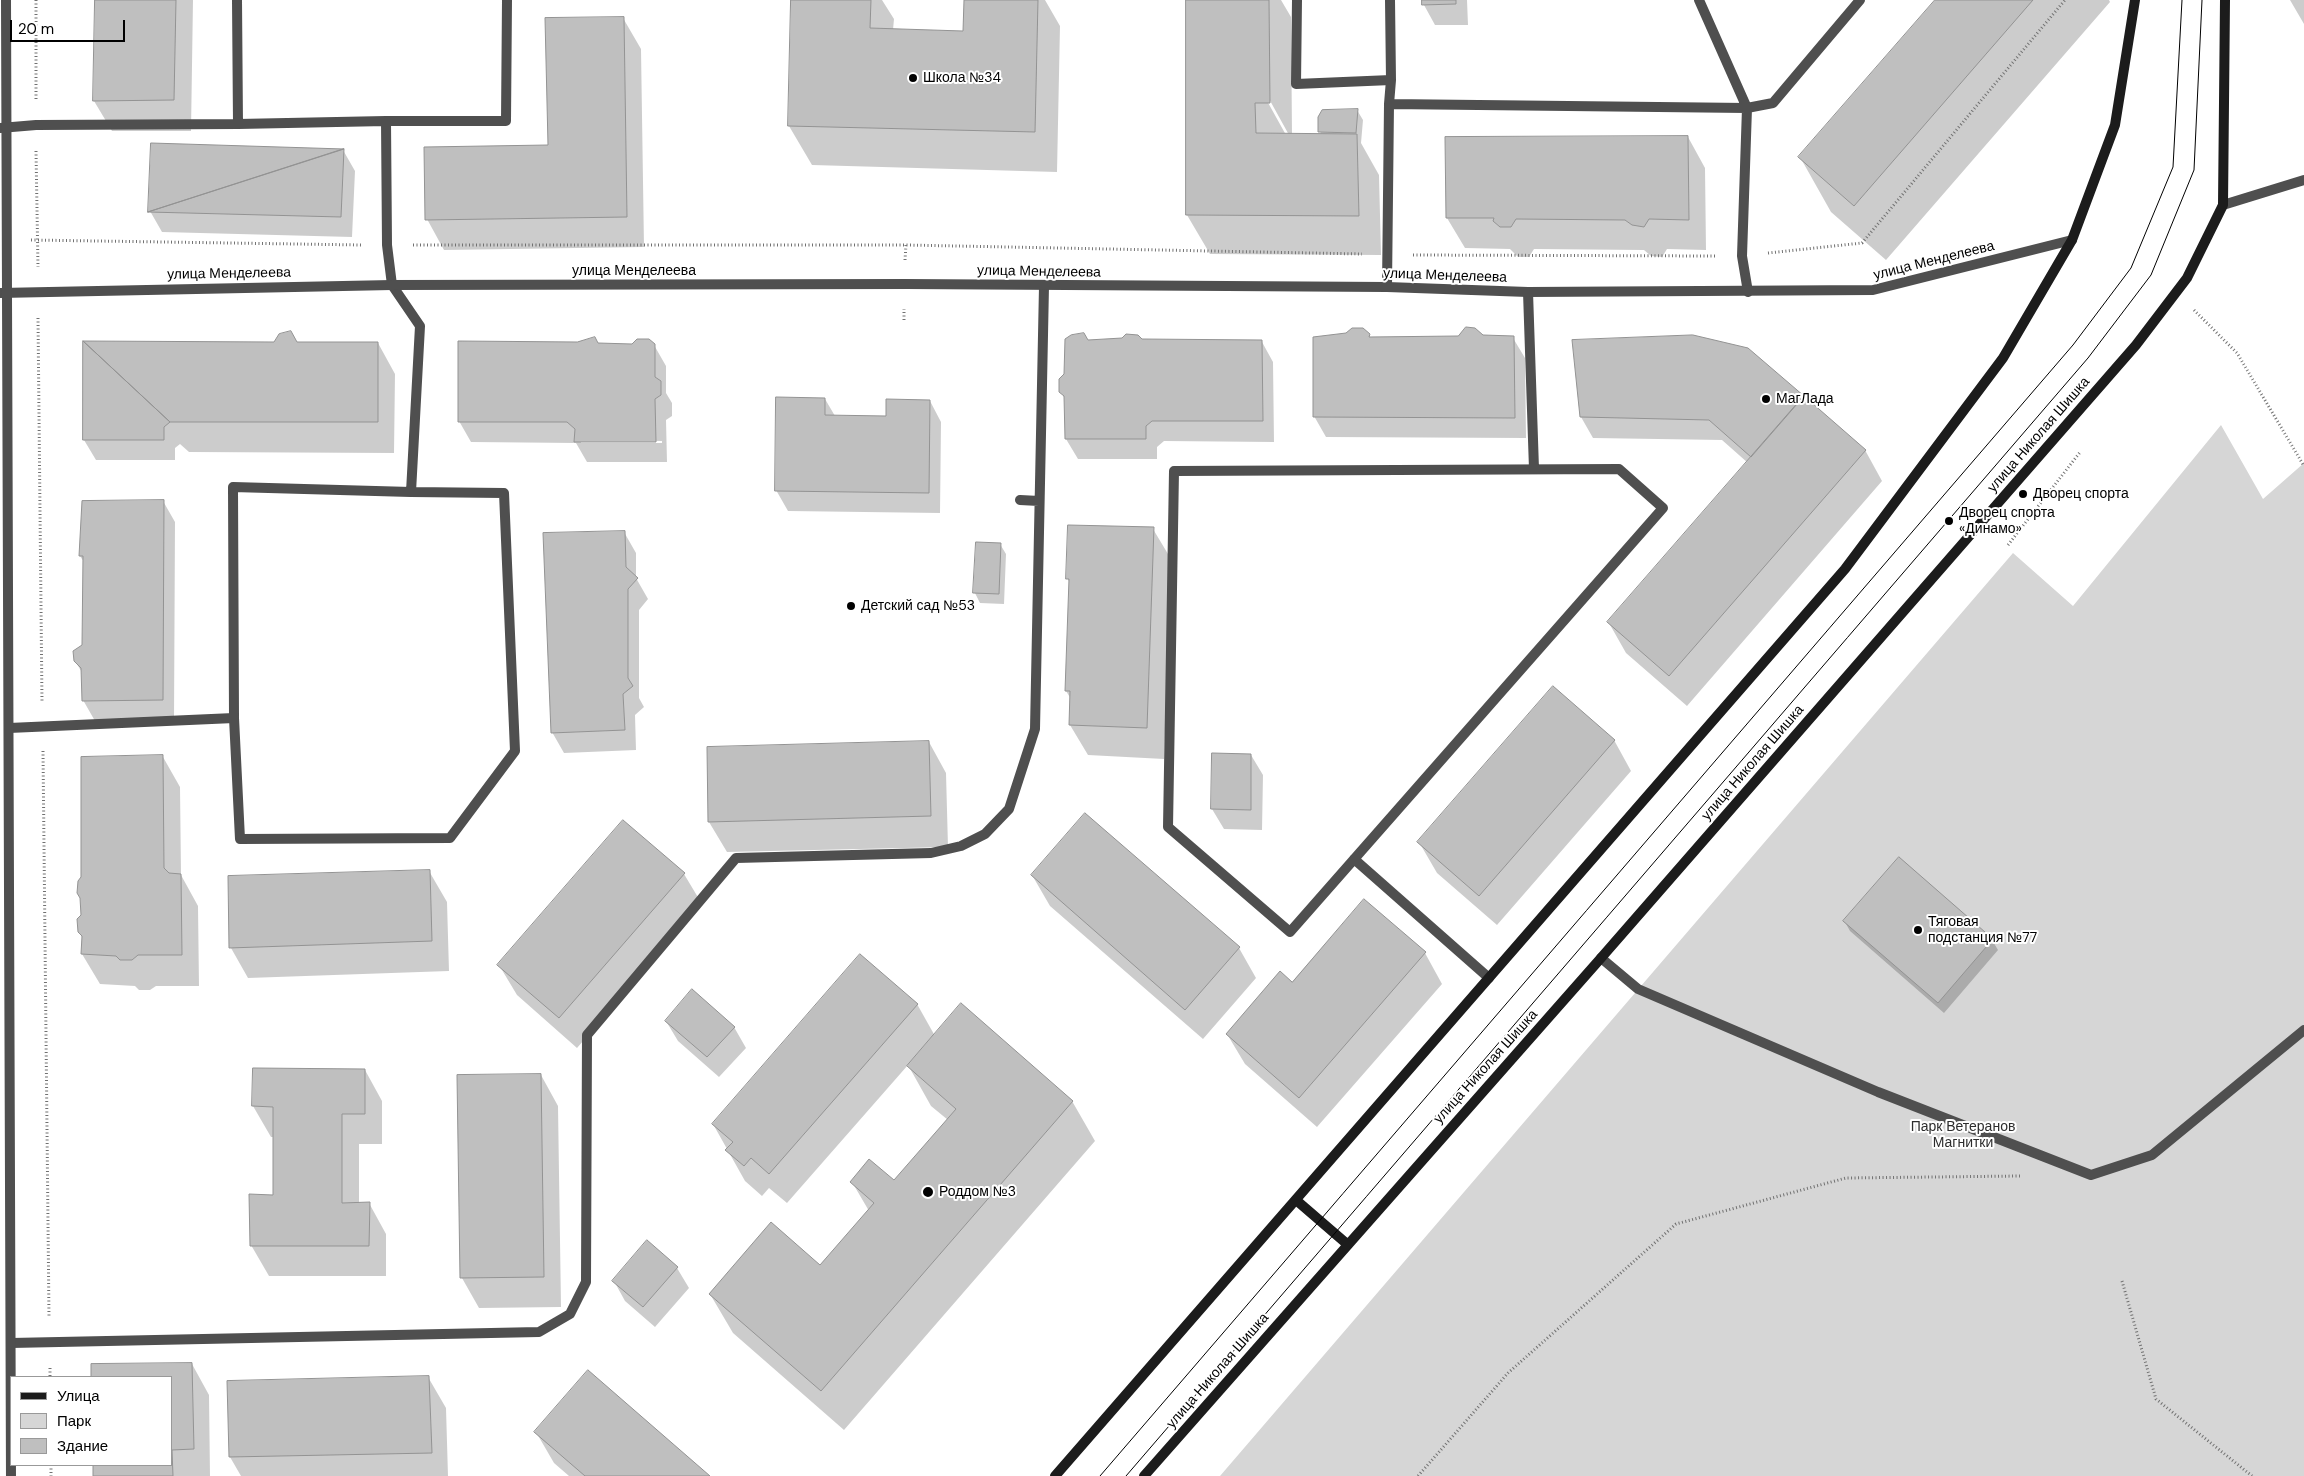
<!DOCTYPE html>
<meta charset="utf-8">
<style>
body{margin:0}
#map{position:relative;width:2304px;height:1476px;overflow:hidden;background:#fff;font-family:"DM Sans",sans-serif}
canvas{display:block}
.legend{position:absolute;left:10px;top:1376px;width:162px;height:90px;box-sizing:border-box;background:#fff;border:1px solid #999;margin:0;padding:6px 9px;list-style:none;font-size:15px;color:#000}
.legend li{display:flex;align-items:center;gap:10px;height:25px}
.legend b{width:25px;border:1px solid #999}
.scale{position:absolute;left:10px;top:20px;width:115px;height:22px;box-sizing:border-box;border:2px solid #000;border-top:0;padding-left:6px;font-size:15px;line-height:18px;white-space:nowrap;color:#000;-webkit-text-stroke:4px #fff;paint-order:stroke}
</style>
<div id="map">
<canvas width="2304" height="1476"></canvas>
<ul class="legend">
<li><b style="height:6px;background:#1c1c1c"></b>Улица</li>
<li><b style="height:14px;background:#d6d6d6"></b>Парк</li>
<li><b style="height:14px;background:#bfbfbf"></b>Здание</li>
</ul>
<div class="scale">20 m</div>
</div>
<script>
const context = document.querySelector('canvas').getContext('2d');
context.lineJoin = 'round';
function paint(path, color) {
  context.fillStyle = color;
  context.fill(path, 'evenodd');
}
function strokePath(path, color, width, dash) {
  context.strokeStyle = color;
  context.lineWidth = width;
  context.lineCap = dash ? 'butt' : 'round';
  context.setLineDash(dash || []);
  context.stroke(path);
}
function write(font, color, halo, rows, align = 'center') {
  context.font = font + ' "DM Sans",sans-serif';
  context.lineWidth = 4;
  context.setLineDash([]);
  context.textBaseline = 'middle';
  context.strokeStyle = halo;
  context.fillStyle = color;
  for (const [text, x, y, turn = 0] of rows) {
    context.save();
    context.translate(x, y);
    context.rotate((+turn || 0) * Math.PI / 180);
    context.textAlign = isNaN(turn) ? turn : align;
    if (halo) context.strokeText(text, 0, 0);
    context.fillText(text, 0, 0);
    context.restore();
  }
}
const green = new Path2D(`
 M 2221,425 L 2263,499 L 2304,463 L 2304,1476 L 1220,1476 L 2013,553 L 2073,606 Z`);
const shadow = new Path2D(`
 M 96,0 L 193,0 L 191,131 L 112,131 L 94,101 Z
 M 792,0 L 882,0 L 894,19 L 893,30 L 964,32 L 965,0 L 1045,0 L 1060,26 L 1057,172 L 812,165 L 789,126 Z
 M 1187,0 L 1281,0 L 1291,17 L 1292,135 L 1321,135 L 1319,117 L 1357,110 L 1363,120 L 1361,143 L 1379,175 L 1381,255 L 1210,254 L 1187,215 ZM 1268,97 L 1289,135 L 1286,135 L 1266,99 Z
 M 1423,0 L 1467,0 L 1468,25 L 1435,25 L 1424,5 Z
 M 1936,0 L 2109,0 L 2110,2 L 1886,260 L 1831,212 L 1800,157 Z
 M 2290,0 L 2304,0 L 2304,24 Z
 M 623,18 L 641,49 L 644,247 L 444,250 L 427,219 L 549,146 Z
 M 1688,137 L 1705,168 L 1706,250 L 1667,249 L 1662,257 L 1651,256 L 1644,250 L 1534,249 L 1529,257 L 1518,257 L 1510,249 L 1465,248 L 1447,218 Z
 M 343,150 L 355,171 L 352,237 L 162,232 L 150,211 Z
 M 1369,335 L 1370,338 L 1513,338 L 1525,358 L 1526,438 L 1326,437 L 1314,416 Z
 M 1142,340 L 1262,342 L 1273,362 L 1274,442 L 1164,441 L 1157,447 L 1157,459 L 1078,459 L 1066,439 L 1065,399 L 1061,392 L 1087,341 Z
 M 1573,341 L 1865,450 L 1882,481 L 1687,706 L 1626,653 L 1609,623 L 1748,463 L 1722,440 L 1593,438 L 1581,417 Z
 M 378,343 L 395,374 L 394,453 L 189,452 L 180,444 L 175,448 L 175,460 L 96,460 L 84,440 Z
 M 578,343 L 654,345 L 666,366 L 666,393 L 672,403 L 672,416 L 666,420 L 667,462 L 587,462 L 576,443 L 471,442 L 459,421 ZM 581,440 L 662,441 L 662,443 L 581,443 Z
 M 825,399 L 835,416 L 887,417 L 930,401 L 941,422 L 940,513 L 788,511 L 776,490 Z
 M 163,501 L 175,522 L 174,721 L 95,721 L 83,700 L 83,674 L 75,661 L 83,646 L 84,562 L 80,556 Z
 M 1153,529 L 1171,559 L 1164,759 L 1088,755 L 1070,725 L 1071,699 L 1066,691 L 1070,583 L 1067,578 Z
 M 624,532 L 636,553 L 636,578 L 648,599 L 639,610 L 639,698 L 644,707 L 635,715 L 636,750 L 564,753 L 552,732 Z
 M 1000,544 L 1006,554 L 1004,604 L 980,603 L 975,593 Z
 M 1614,740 L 1631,771 L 1497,925 L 1437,873 L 1419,842 Z
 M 929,742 L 946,773 L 948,847 L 727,852 L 709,822 Z
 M 1251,755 L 1263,775 L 1262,830 L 1224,829 L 1212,809 Z
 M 163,757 L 180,787 L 181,875 L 198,906 L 199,986 L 156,986 L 150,990 L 139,990 L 135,986 L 100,984 L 82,954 L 83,939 L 79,932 L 82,915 Z
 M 1899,859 L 1992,940 L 1998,950 L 1944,1013 L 1850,931 L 1845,922 Z
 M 429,871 L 447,902 L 449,971 L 248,978 L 231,948 Z
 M 684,874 L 702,904 L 577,1048 L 517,995 L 499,965 Z
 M 1032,875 L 1239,948 L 1256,978 L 1203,1039 L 1050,906 Z
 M 1425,953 L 1442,984 L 1317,1127 L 1245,1064 L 1227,1034 L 1292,983 Z
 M 917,1004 L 935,1036 L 1072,1101 L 1095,1141 L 844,1430 L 733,1333 L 710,1294 L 820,1266 L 869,1211 L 852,1182 L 894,1182 L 948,1120 L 931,1106 L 908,1065 L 787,1203 L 769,1188 L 762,1196 L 745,1181 L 713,1124 Z
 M 666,1021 L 734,1027 L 746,1048 L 719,1077 L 678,1041 Z
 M 365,1070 L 382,1101 L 382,1144 L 359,1144 L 359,1203 L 369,1203 L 386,1234 L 386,1276 L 269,1276 L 251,1245 L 275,1196 L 274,1137 L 271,1137 L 253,1106 Z
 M 541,1075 L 558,1106 L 561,1307 L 479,1308 L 462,1278 Z
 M 677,1268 L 689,1288 L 655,1327 L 625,1301 L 614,1281 Z
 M 192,1364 L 209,1395 L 210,1476 L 94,1476 L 94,1465 L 171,1465 L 171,1377 L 93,1377 L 93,1365 Z
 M 428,1377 L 446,1408 L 448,1476 L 241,1476 L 230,1457 L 228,1382 Z
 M 536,1432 L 708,1476 L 569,1476 L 554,1463 Z`);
const building = new Path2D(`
 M 95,0 L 176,0 L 174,100 L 93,101 Z
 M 791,0 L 871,0 L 870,28 L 963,31 L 964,0 L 1038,0 L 1035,132 L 788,126 Z
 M 1186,0 L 1269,0 L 1270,103 L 1255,103 L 1256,133 L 1357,134 L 1359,216 L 1186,215 Z
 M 1422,0 L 1456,0 L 1456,4 L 1422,5 Z
 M 1935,0 L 2033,0 L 1854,206 L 1798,157 Z
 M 624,17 L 627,217 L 425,220 L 424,147 L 548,145 L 545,18 Z
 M 1358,109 L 1356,133 L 1318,132 L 1318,117 L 1322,110 Z
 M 1688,136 L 1689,220 L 1649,219 L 1644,227 L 1632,225 L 1625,220 L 1516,219 L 1511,227 L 1500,227 L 1493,221 L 1494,218 L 1446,218 L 1445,137 Z
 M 151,143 L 344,149 L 148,212 Z
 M 344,149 L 341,217 L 148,212 Z
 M 1466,327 L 1475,328 L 1483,335 L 1514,336 L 1515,418 L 1313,417 L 1313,337 L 1346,333 L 1352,328 L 1363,328 L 1370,334 L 1369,337 L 1458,336 Z
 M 291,331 L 297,342 L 378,342 L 378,422 L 170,422 L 83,341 L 274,342 L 279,334 Z
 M 1084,333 L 1088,340 L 1122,338 L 1126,334 L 1138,335 L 1142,339 L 1262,340 L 1263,421 L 1152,421 L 1146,426 L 1146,439 L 1065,439 L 1064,396 L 1059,392 L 1059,379 L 1064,374 L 1065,339 L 1071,335 Z
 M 1693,335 L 1748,348 L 1804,396 L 1751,457 L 1709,420 L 1580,417 L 1572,340 Z
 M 595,337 L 598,343 L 632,344 L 637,339 L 649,339 L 655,344 L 655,377 L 661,381 L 661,395 L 655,399 L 656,442 L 574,442 L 575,429 L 567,422 L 458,422 L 458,341 L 577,342 Z
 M 83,341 L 170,422 L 164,427 L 164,440 L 83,440 Z
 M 1804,396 L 1866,450 L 1669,676 L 1607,622 Z
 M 776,397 L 825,398 L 825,415 L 886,416 L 886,399 L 930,400 L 929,493 L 775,491 Z
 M 164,500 L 163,700 L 82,701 L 81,668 L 74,661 L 73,651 L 82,645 L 83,556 L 79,556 L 82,501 Z
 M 1068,525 L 1154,527 L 1147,728 L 1069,725 L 1070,691 L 1065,691 L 1069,579 L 1066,579 Z
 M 625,531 L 626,567 L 638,578 L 628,589 L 628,678 L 633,686 L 623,694 L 625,730 L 551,733 L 543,533 Z
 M 976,542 L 1001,543 L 999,594 L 973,593 Z
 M 1553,686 L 1615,740 L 1479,896 L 1417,842 Z
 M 929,741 L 931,816 L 708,822 L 707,747 Z
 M 1212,753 L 1251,754 L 1251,810 L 1211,809 Z
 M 163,755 L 164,868 L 169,873 L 181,874 L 182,955 L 138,955 L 132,960 L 120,960 L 116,956 L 81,954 L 82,936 L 78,932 L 77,919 L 81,915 L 80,898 L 77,893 L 78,881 L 81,877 L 81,757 Z
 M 1085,813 L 1240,947 L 1185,1010 L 1031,875 Z
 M 623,820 L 685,873 L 559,1018 L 497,965 Z
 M 1899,857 L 1993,939 L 1938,1003 L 1843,921 Z
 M 430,870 L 432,941 L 229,948 L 228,876 Z
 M 1364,899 L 1426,952 L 1299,1098 L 1226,1034 L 1280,971 L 1292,982 Z
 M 860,954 L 918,1004 L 769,1174 L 751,1158 L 744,1166 L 725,1150 L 733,1142 L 712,1124 Z
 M 692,989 L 735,1027 L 707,1057 L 665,1021 Z
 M 961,1003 L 1073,1101 L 821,1391 L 709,1294 L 771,1222 L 820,1265 L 874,1203 L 850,1182 L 869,1159 L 894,1180 L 956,1109 L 907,1066 Z
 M 253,1068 L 365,1069 L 365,1114 L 342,1114 L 342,1203 L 370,1202 L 369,1246 L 250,1246 L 249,1194 L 273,1195 L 273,1107 L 252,1106 Z
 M 541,1074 L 544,1277 L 460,1278 L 457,1075 Z
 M 647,1240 L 678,1267 L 643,1307 L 612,1281 Z
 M 192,1363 L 194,1449 L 172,1450 L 173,1476 L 93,1476 L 93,1465 L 171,1465 L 171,1377 L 91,1377 L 91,1364 Z
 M 588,1370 L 710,1476 L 585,1476 L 534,1432 Z
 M 429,1376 L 432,1453 L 229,1457 L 227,1381 Z`);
const path = new Path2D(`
 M 36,0 L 36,99
 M 36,151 L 38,267
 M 31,240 L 362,245
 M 413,245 L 906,245 L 1362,254
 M 1768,253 L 1862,243 L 2065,0
 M 1413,255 L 1717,256
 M 905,260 L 906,245
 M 2194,310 L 2237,353 L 2304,466
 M 38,318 L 42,702
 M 904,320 L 904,309
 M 2008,545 L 2081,451
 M 43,751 L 49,1317
 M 2122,1281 L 2156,1399 L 2252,1476
 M 50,1368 L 50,1377
 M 51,1465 L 51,1476
 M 1418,1476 L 1508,1373 L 1676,1224 L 1846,1178 L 2020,1176`);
const service = new Path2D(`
 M 1297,0 L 1296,84 L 1391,80
 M 1699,0 L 1747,108 L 1742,256 L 1748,292
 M 1389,104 L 1747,108 L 1773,103 L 1860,0
 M 386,121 L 506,121 L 507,0
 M 0,128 L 36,125 L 238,124
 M 1387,287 L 1389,104 L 1391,80 L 1390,0
 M 1528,292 L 1534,469
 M 1619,469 L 1663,508 L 1290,932 L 1168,827 L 1174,471 Z
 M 1020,500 L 1039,501
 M 234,718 L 233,487 L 411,492 L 420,326 L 392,285 L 387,245 L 386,121 L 238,124 L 237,0
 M 9,728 L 234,718 L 240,839 L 450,838 L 515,751 L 504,493 L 411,492
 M 1354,859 L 1489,978
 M 1601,958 L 1638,989 L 1878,1092 L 2091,1175 L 2152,1155 L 2304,1030
 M 11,1343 L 539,1332 L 570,1314 L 586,1282 L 587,1035 L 736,858 L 931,853 L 961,846 L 985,834 L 1009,809 L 1035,729 L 1044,286`);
const minor = new Path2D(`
 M 2223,205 L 2304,180
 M 0,293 L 392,285 L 905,284 L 1387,287 L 1528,292 L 1873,290 L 2072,240`);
const tertiary = new Path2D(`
 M 6,0 L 11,1476`);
const secondary = new Path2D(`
 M 1296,1200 L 1347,1244
 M 1055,1476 L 1845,569 L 2003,358 L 2072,240 L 2115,125 L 2135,0
 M 1144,1476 L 1601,958 L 2136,345 L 2187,278 L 2223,205 L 2225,0`);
const tram = new Path2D(`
 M 1100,1476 L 2073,345 L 2131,268 L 2173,167 L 2182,0
 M 1126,1476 L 2088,358 L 2151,275 L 2194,170 L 2202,0`);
const markers = [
 [913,78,5,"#000"],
 [1766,399,5,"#000"],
 [2023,494,5,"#000"],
 [1949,521,5,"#000"],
 [851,606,5,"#000"],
 [1918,930,5,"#000"],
 [928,1192,6,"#000"]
];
const poiNames = [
 ["Школа №34",923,78],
 ["МагЛада",1776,399],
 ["Дворец спорта",2033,494],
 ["Дворец спорта",1959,513],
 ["«Динамо»",1959,529],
 ["Детский сад №53",861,606],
 ["Тяговая",1928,922],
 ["подстанция №77",1928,938],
 ["Роддом №3",939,1192]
];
const streetNames = [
 ["улица Менделеева",1934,261,-14],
 ["улица Менделеева",634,271],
 ["улица Менделеева",1039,272,1],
 ["улица Менделеева",229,274,-1],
 ["улица Менделеева",1445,276,2],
 ["улица Николая Шишка",2039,435,-49],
 ["улица Николая Шишка",1753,763,-49],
 ["улица Николая Шишка",1486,1067,-48],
 ["улица Николая Шишка",1218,1371,-49]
];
const parkNames = [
 ["Парк Ветеранов",1963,1127],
 ["Магнитки",1963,1143]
];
paint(green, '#d6d6d6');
paint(shadow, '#0003');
paint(building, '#bfbfbf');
strokePath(building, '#939393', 1);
strokePath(path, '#717171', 3, [1, 2.5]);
strokePath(service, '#4f4f4f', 10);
strokePath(minor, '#4f4f4f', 10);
strokePath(tertiary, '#4f4f4f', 10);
strokePath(secondary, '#1c1c1c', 10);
strokePath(tram, '#000', 1);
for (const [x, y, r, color] of markers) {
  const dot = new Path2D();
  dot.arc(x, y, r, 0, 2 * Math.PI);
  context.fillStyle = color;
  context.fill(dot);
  strokePath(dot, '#fff', 2);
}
write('14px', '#000', '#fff', poiNames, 'left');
write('14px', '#000', '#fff', streetNames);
write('14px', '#2d2d2d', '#fff', parkNames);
</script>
